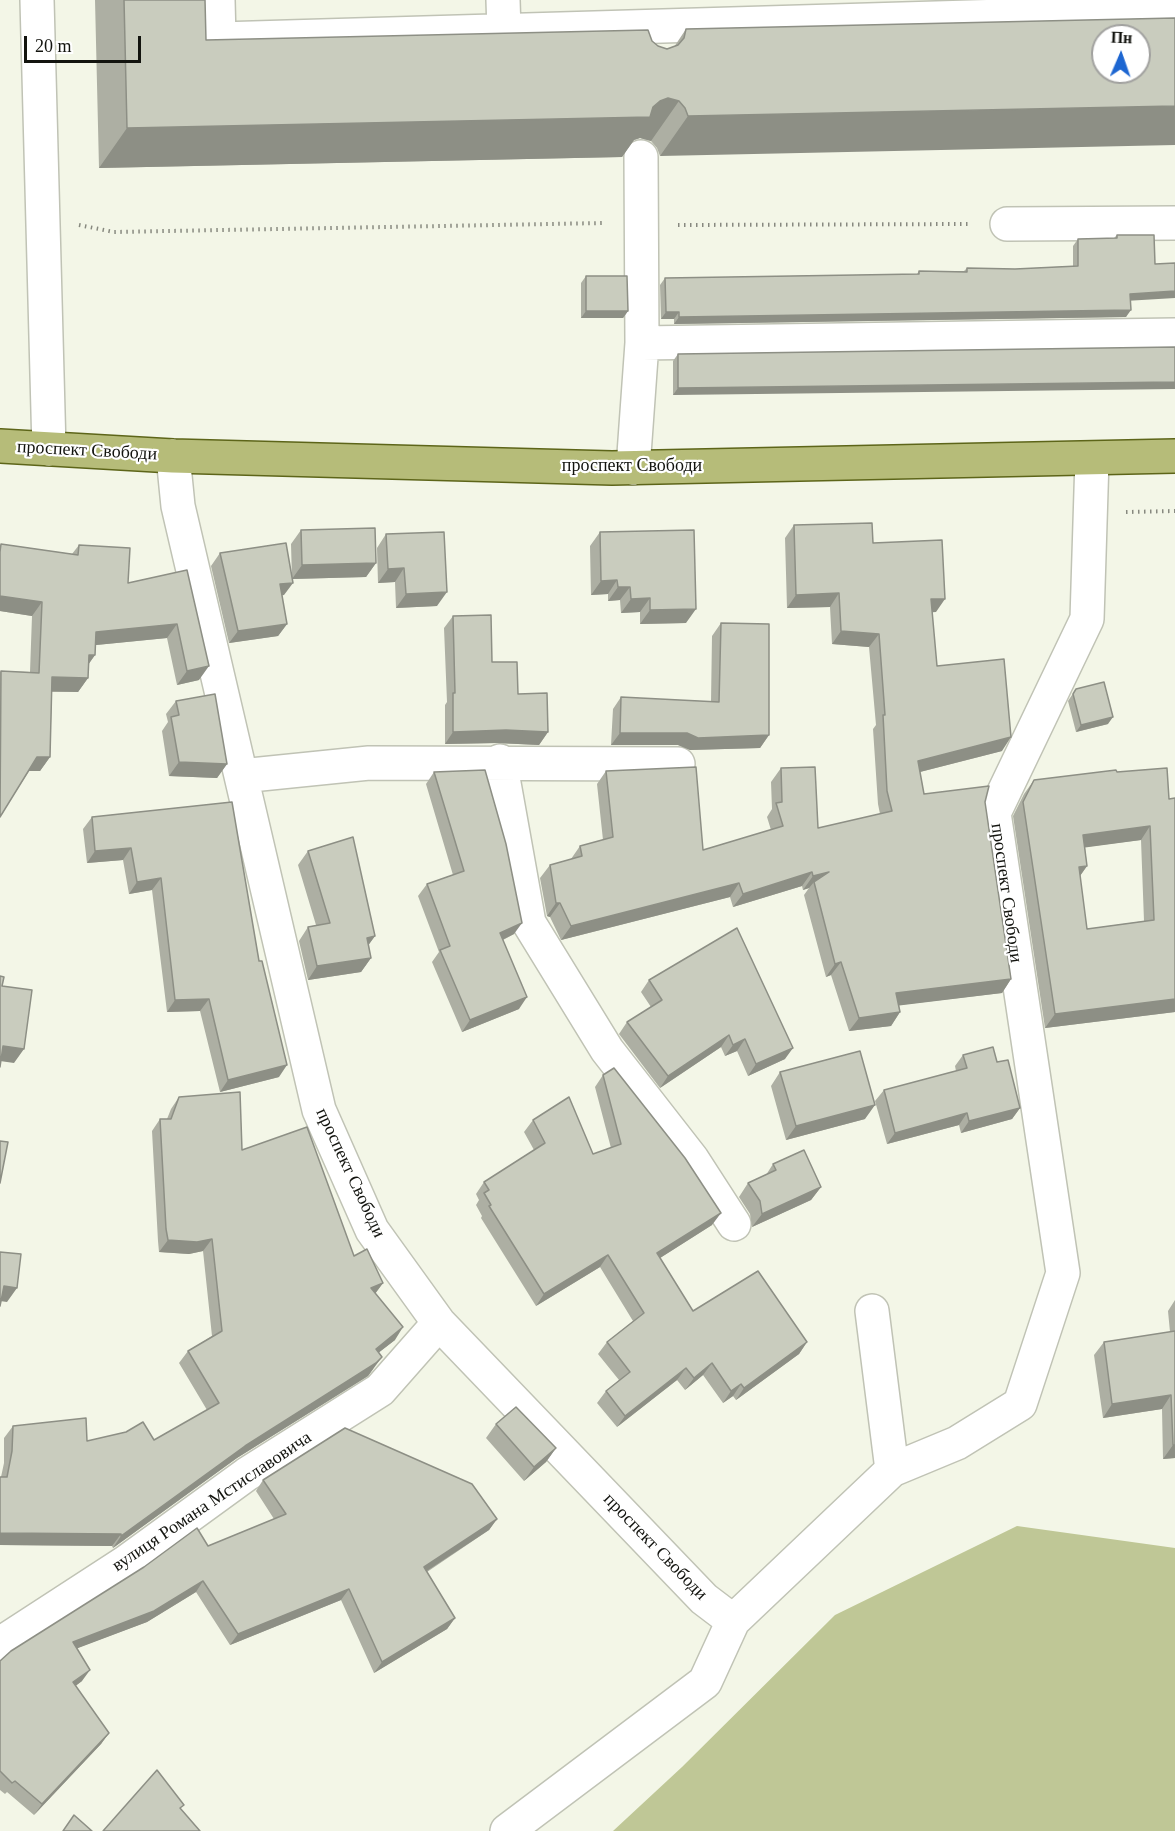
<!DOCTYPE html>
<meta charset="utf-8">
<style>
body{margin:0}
#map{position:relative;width:1175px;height:1831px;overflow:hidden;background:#f3f6e7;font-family:Georgia,serif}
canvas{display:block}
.north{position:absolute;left:1091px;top:24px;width:60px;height:60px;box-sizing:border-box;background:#fff;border:2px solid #a1a19f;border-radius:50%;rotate:2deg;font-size:16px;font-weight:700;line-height:24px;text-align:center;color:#13140f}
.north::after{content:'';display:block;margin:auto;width:21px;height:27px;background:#1d66d1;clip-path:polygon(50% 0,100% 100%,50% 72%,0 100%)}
.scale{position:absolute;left:24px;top:36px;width:117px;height:27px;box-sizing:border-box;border:3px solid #13140f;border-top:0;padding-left:8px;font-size:18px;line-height:21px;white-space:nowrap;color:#13140f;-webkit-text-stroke:4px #fff;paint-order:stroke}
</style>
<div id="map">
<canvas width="1175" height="1831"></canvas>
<div class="north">Пн</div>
<div class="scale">20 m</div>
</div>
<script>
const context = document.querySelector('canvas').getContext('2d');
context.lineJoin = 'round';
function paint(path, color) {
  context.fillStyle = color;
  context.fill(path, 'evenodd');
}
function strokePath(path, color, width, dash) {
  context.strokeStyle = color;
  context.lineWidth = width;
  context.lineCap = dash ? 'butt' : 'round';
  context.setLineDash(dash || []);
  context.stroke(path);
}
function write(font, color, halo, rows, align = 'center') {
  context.font = font + ' Georgia,serif';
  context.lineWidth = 4.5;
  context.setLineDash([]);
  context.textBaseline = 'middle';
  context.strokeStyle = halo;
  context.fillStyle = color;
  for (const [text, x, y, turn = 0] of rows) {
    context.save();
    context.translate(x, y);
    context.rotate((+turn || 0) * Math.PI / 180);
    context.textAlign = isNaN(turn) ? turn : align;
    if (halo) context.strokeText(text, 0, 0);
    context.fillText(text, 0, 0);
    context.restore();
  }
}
const green = new Path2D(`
 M 1017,1526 L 1175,1548 L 1175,1831 L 613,1831 L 682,1767 L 835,1615 Z`);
const path = new Path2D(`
 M 79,225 L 114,232 L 604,223
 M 678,225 L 970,224
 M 1126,512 L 1175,511`);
const minor = new Path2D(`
 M 37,0 L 49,449
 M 218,0 L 219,39 L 1175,11
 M 503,0 L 504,31
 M 1007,224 L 1175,223
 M 642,343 L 1175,335
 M 173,456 L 178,506 L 319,1110 L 372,1230 L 439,1323 L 704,1599 L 733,1621
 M 633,468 L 642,343 L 641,157
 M 500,761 L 529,923 L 607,1050 L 692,1159 L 734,1224
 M 241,776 L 369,763 L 678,764
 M 872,1311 L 892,1470
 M 0,1644 L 126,1562 L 247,1474 L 380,1390 L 439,1323
 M 507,1831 L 705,1682 L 733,1621 L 892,1470 L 957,1443 L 1020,1404 L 1063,1273 L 994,813 L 1087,619 L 1092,459`);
const major = new Path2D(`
 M 0,446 L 173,456 L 612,468 L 1175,456`);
const wall = new Path2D(`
 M 95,0 L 205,0 L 206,40 L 652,41 L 658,46 L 667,49 L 674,47 L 686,29 L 1175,18 L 660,156 L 657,148 L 651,141 L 640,138 L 634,140 L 622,157 L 99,168 Z
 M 1117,235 L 1131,301 L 1126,317 L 674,324 L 674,319 L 661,319 L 660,285 L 665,278 L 917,274 L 919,271 L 964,271 L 967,268 L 1015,269 L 1073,266 L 1073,246 L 1078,239 L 1114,238 Z
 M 586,276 L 628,311 L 623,318 L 581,318 L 581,283 Z
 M 1175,347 L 673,395 L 673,361 L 678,354 Z
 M 794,525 L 873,543 L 936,612 L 932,612 L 937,666 L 1002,751 L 920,772 L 924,794 L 985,802 L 1011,979 L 1002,993 L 899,1005 L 900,1012 L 891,1026 L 849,1031 L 831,975 L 826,977 L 804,895 L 809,888 L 803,890 L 802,886 L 733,907 L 730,897 L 561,940 L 550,917 L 547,916 L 540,878 L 550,865 L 571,859 L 580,846 L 603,840 L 597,784 L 606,771 L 703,850 L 771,830 L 767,817 L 772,809 L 771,782 L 781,768 L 818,828 L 880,814 L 878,804 L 873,729 L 876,725 L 869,647 L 832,644 L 830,607 L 787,608 L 785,538 Z
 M 301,530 L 376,563 L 366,577 L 292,579 L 291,544 Z
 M 600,532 L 686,623 L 640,624 L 640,612 L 621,613 L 620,600 L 608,601 L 608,594 L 591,595 L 590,546 Z
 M 386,534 L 437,606 L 396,608 L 395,582 L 378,583 L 377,548 Z
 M 1,544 L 72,554 L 79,545 L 128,583 L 187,570 L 199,680 L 177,685 L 167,638 L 96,645 L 95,655 L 88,665 L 88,678 L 78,692 L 52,692 L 50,757 L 40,771 L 29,771 L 0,817 L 0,672 L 1,671 L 30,672 L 32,616 L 0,611 L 0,546 Z
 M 220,553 L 284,595 L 282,595 L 287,624 L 278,636 L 229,643 L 211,566 Z
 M 453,616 L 518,694 L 548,732 L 539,745 L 497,743 L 445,744 L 445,705 L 447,702 L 444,628 Z
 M 721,623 L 769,735 L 760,748 L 690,750 L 678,745 L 611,745 L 613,709 L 621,697 L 711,702 L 712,636 Z
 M 1076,689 L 1108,724 L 1076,732 L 1068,701 Z
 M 176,701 L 227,764 L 217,778 L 169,776 L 162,731 L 168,722 L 166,714 Z
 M 434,772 L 514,934 L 503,940 L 519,1009 L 462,1032 L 432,962 L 439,952 L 418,896 L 427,884 L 453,875 L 426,784 Z
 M 1117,772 L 1169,799 L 1175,1012 L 1045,1028 L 1013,816 L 1024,794 L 1034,780 ZM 1141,840 L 1144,921 L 1087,929 L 1080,876 L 1087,866 L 1085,847 Z
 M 232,802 L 279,1077 L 220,1092 L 200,1011 L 167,1012 L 152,890 L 129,894 L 123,860 L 87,863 L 83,829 L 92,817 Z
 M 308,851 L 375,936 L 368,945 L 371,958 L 361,972 L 308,980 L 299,941 L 308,927 L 316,925 L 298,865 Z
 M 649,980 L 785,1059 L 748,1076 L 737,1051 L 725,1056 L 721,1047 L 660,1088 L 619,1034 L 627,1022 L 651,1007 L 641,992 Z
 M 963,1055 L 997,1062 L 1020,1108 L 1012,1119 L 961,1133 L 959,1125 L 887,1144 L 875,1101 L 884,1090 L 956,1071 L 955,1066 Z
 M 780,1072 L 865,1119 L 786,1140 L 771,1086 Z
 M 603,1075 L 712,1225 L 660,1258 L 693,1311 L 807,1342 L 799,1354 L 736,1400 L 733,1396 L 723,1403 L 703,1375 L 685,1390 L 677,1380 L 617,1427 L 597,1403 L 606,1391 L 619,1380 L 598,1354 L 607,1342 L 633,1321 L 600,1267 L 536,1306 L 481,1218 L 482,1216 L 476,1205 L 479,1200 L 476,1194 L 484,1182 L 534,1150 L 524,1132 L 533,1120 L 593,1154 L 611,1148 L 595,1087 Z
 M 179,1097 L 242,1150 L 383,1283 L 375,1294 L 395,1340 L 379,1352 L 373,1369 L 368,1376 L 237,1458 L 113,1548 L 112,1546 L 0,1545 L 0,1477 L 1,1477 L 4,1463 L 4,1438 L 13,1426 L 87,1441 L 154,1440 L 207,1410 L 179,1363 L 188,1351 L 212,1336 L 203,1251 L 189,1254 L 159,1252 L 158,1241 L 152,1131 L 160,1119 L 167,1119 L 171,1109 Z
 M 773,1164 L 821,1187 L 811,1200 L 752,1227 L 750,1214 L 739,1197 L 748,1183 L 766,1175 Z
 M 1175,1300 L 1175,1458 L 1163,1459 L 1162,1409 L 1103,1418 L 1094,1355 L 1104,1342 L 1170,1332 L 1168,1311 Z
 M 496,1424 L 556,1448 L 546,1462 L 524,1481 L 486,1438 Z
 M 263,1480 L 497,1519 L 489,1530 L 427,1572 L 455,1618 L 447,1629 L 374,1673 L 341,1600 L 230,1645 L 196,1592 L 147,1622 L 77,1648 L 82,1681 L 75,1686 L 109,1733 L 101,1744 L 34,1815 L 7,1792 L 5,1794 L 0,1790 L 0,1661 L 208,1546 L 274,1519 L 256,1491 Z`);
const shadedWall = new Path2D(`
 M 668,98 L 679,101 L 651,141 L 640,138 L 634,140 L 622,157 L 99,168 L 127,128 L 653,107 L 660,101 Z
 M 1175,106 L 1175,145 L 660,156 L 688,116 Z
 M 1175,291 L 1175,298 L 1125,301 L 1130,294 Z
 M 1131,310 L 1126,317 L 674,324 L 679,317 Z
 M 586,311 L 628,311 L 623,318 L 581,318 Z
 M 666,312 L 679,312 L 674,319 L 661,319 Z
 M 1175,382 L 1175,389 L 673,395 L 678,388 Z
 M 376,563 L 366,577 L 292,579 L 302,565 Z
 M 404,568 L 395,582 L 378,583 L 388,569 Z
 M 617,580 L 608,594 L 591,595 L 601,581 Z
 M 293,583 L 284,595 L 272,597 L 280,584 Z
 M 618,587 L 630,587 L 620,600 L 608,601 Z
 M 447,592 L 437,606 L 396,608 L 406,594 Z
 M 839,593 L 830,607 L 787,608 L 796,595 Z
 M 0,596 L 42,602 L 32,616 L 0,611 Z
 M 650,598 L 640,612 L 621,613 L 631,599 Z
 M 931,599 L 945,599 L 936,612 L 922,613 Z
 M 696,609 L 686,623 L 640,624 L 650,610 Z
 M 177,624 L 167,638 L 86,646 L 96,632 Z
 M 287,624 L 278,636 L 229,643 L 238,631 Z
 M 841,631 L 879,634 L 869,647 L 832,644 Z
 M 89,655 L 95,655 L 85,669 Z
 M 209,666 L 199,680 L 177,685 L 187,671 Z
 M 52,677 L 88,678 L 78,692 L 42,691 Z
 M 1113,717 L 1108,724 L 1076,732 L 1081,725 Z
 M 506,730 L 548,732 L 539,745 L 497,743 L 445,744 L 453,732 Z
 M 620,733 L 687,733 L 769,735 L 760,748 L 690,750 L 678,745 L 611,745 Z
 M 1011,737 L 1002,751 L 908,775 L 918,761 Z
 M 37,757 L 50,757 L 40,771 L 27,771 Z
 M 179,762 L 227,764 L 217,778 L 169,776 Z
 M 1150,826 L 1141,840 L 1074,849 L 1083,835 Z
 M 131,848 L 123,860 L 87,863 L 95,851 Z
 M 1087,866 L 1077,880 L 1079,867 Z
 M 812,872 L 802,886 L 733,907 L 743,894 Z
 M 829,872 L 814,882 L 809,888 L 803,890 L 813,876 Z
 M 161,878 L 152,890 L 129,894 L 137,882 Z
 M 739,883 L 730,897 L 561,940 L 571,926 Z
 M 556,903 L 560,903 L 550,917 L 547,916 Z
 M 522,923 L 514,934 L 492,945 L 500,933 Z
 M 375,936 L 365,950 L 367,938 Z
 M 371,958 L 361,972 L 308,980 L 317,966 Z
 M 841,962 L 831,975 L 826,977 L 835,964 Z
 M 1011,979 L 1002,993 L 887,1007 L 896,993 Z
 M 527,997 L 519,1009 L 462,1032 L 470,1020 Z
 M 209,999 L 200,1011 L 167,1012 L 175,1000 Z
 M 1175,999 L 1175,1012 L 1045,1028 L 1055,1014 Z
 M 900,1012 L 891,1026 L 849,1031 L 859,1018 Z
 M 729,1035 L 721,1047 L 660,1088 L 668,1076 Z
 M 745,1039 L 737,1051 L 725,1056 L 733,1045 Z
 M 3,1046 L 24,1049 L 14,1063 L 0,1061 Z
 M 793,1048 L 785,1059 L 748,1076 L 756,1064 Z
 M 287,1065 L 279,1077 L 220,1092 L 228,1080 Z
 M 875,1105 L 865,1119 L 786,1140 L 796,1126 Z
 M 1020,1108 L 1012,1119 L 961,1133 L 969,1121 Z
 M 967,1113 L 959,1125 L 887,1144 L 895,1133 Z
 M 821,1187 L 811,1200 L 752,1227 L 762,1214 Z
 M 721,1213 L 712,1225 L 649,1265 L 657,1253 Z
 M 212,1239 L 203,1251 L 189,1254 L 159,1252 L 168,1240 Z
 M 608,1255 L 600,1267 L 536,1306 L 544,1294 Z
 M 383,1283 L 374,1295 L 371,1288 Z
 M 4,1286 L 17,1288 L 7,1302 L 0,1301 Z
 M 403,1327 L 395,1340 L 368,1361 L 376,1349 Z
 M 807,1342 L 799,1354 L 736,1400 L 744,1388 Z
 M 382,1357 L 368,1376 L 237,1458 L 113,1548 L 121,1536 L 245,1446 Z
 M 712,1363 L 703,1375 L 685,1390 L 694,1378 Z
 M 686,1368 L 677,1380 L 617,1427 L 625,1416 Z
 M 741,1384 L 733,1396 L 723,1403 L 731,1391 Z
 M 1171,1395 L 1162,1409 L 1103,1418 L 1112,1404 Z
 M 1173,1445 L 1175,1445 L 1175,1458 L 1163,1459 Z
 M 556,1448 L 546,1462 L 524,1481 L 534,1467 Z
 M 497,1519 L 489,1530 L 416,1578 L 424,1567 Z
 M 0,1533 L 121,1534 L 112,1546 L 0,1545 Z
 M 203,1581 L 196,1592 L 147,1622 L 65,1653 L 73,1642 Z
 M 349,1589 L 341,1600 L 230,1645 L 238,1634 Z
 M 455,1618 L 447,1629 L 374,1673 L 382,1662 Z
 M 90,1670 L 82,1681 L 65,1694 L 73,1682 Z
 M 109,1733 L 101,1744 L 34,1815 L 42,1804 Z`);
const building = new Path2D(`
 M 124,0 L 205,0 L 206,40 L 648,30 L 652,41 L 658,46 L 667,49 L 678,45 L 684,38 L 686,29 L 1175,18 L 1175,106 L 688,116 L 685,108 L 679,101 L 668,98 L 660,101 L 653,107 L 650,117 L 127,128 ZM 1103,36 L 1139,36 L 1139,72 L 1103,72 Z
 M 1117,235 L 1154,235 L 1155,264 L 1175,263 L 1175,291 L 1130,294 L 1131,310 L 679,317 L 679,312 L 666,312 L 665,278 L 919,274 L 919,271 L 967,272 L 967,268 L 1015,269 L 1078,266 L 1078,239 L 1117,238 Z
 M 586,276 L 627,276 L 628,311 L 586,311 Z
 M 1175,347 L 1175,382 L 678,388 L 678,354 Z
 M 872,523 L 873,543 L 942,540 L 945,599 L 931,599 L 937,666 L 1004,659 L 1011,737 L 918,761 L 924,794 L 989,786 L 985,802 L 1011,979 L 896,993 L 900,1012 L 859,1018 L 841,962 L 835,964 L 814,882 L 829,872 L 813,876 L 812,872 L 743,894 L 739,883 L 571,926 L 560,903 L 556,903 L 550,865 L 582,856 L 580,846 L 613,837 L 606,771 L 696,767 L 703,850 L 783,826 L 776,803 L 782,802 L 781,768 L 815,767 L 818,828 L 892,811 L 887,791 L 883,715 L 885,715 L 879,634 L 841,631 L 839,593 L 796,595 L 794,525 Z
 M 375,528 L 376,563 L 302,565 L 301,530 Z
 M 694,530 L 696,609 L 650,610 L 650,598 L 631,599 L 630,587 L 618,587 L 617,580 L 601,581 L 600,532 Z
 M 444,532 L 447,592 L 406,594 L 404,568 L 388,569 L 386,534 Z
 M 286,543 L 293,583 L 280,584 L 287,624 L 238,631 L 220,553 Z
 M 1,544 L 78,555 L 79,545 L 130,548 L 128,583 L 187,570 L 209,666 L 187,671 L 177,624 L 96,632 L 95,655 L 89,655 L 88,678 L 52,677 L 50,757 L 37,757 L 0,817 L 1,671 L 39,673 L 42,602 L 0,596 L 0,552 Z
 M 491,615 L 492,662 L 517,662 L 518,694 L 547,693 L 548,732 L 506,730 L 453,732 L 453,693 L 455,693 L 453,616 Z
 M 721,623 L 769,624 L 769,735 L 698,738 L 687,733 L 620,733 L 621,697 L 719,702 Z
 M 1104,682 L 1113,717 L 1081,725 L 1073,694 L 1076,689 Z
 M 215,694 L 227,764 L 179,762 L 171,717 L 179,715 L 176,701 Z
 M 1167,768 L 1169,799 L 1175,798 L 1175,999 L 1055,1014 L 1023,802 L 1034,780 L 1116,770 L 1117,772 ZM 1150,826 L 1154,920 L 1087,929 L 1079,867 L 1087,866 L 1083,835 Z
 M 485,770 L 506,844 L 522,923 L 500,933 L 527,997 L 470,1020 L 440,950 L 450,946 L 427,884 L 464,871 L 434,772 Z
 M 232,802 L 259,961 L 262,961 L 287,1065 L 228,1080 L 209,999 L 175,1000 L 161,878 L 137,882 L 131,848 L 95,851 L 92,817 Z
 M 353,837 L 375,936 L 367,938 L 371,958 L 317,966 L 308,927 L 330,923 L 308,851 Z
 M 737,928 L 793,1048 L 756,1064 L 745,1039 L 733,1045 L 729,1035 L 668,1076 L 627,1022 L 662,1000 L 649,980 Z
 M 0,976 L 4,977 L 2,986 L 32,990 L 24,1049 L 3,1046 L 0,1067 Z
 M 993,1047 L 997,1062 L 1008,1060 L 1020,1108 L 969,1121 L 967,1113 L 895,1133 L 884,1090 L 967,1068 L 963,1055 Z
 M 860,1051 L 875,1105 L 796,1126 L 780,1072 Z
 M 614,1068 L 685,1158 L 721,1213 L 657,1253 L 693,1311 L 758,1271 L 807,1342 L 744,1388 L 741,1384 L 731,1391 L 712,1363 L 694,1378 L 686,1368 L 625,1416 L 606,1391 L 630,1372 L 607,1342 L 644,1313 L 608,1255 L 544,1294 L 489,1206 L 491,1205 L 484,1193 L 489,1190 L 484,1182 L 545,1143 L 533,1120 L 569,1097 L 593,1154 L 621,1144 L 603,1075 Z
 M 240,1092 L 242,1150 L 307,1127 L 354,1256 L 367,1249 L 383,1283 L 371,1288 L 403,1327 L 376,1349 L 382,1357 L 376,1363 L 245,1446 L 121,1536 L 121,1534 L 0,1533 L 0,1477 L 7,1477 L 12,1451 L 13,1426 L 86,1418 L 87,1441 L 126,1432 L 143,1422 L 154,1440 L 219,1403 L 188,1351 L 222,1331 L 212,1239 L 197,1242 L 168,1240 L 166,1229 L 160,1119 L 171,1119 L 179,1097 Z
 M 0,1141 L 8,1142 L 0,1183 Z
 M 804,1150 L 821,1187 L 762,1214 L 760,1201 L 748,1183 L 776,1170 L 773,1164 Z
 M 0,1252 L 21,1254 L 17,1288 L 4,1286 L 0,1306 Z
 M 1175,1331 L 1175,1445 L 1173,1445 L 1171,1395 L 1112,1404 L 1104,1342 Z
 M 516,1407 L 556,1448 L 534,1467 L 496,1424 Z
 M 345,1428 L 472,1484 L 497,1519 L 424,1567 L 455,1618 L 382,1662 L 349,1589 L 238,1634 L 203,1581 L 154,1611 L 73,1642 L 90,1670 L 73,1682 L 109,1733 L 42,1804 L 15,1781 L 12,1783 L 0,1771 L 0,1661 L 11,1651 L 144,1567 L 197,1528 L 208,1546 L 286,1514 L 263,1480 Z
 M 157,1770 L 184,1805 L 180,1808 L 200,1831 L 103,1831 Z
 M 74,1815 L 92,1831 L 63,1831 Z`);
const streetNames = [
 ["проспект Свободи",87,451,3],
 ["проспект Свободи",632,466],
 ["проспект Свободи",1006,893,82],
 ["проспект Свободи",350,1173,65],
 ["вулиця Романа Мстиславовича",212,1502,-34],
 ["проспект Свободи",655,1547,46]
];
paint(green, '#bfc796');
strokePath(minor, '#c0c3b5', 36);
strokePath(major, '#5d6519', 36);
strokePath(path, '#87897f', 4, [1.5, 4.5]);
strokePath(minor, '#fff', 33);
strokePath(major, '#b6bc79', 33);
paint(wall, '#adafa3');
paint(shadedWall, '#8d8f85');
paint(building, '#c9ccbe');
strokePath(building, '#8d8f85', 1.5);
write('18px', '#13140f', '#fff', streetNames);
</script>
